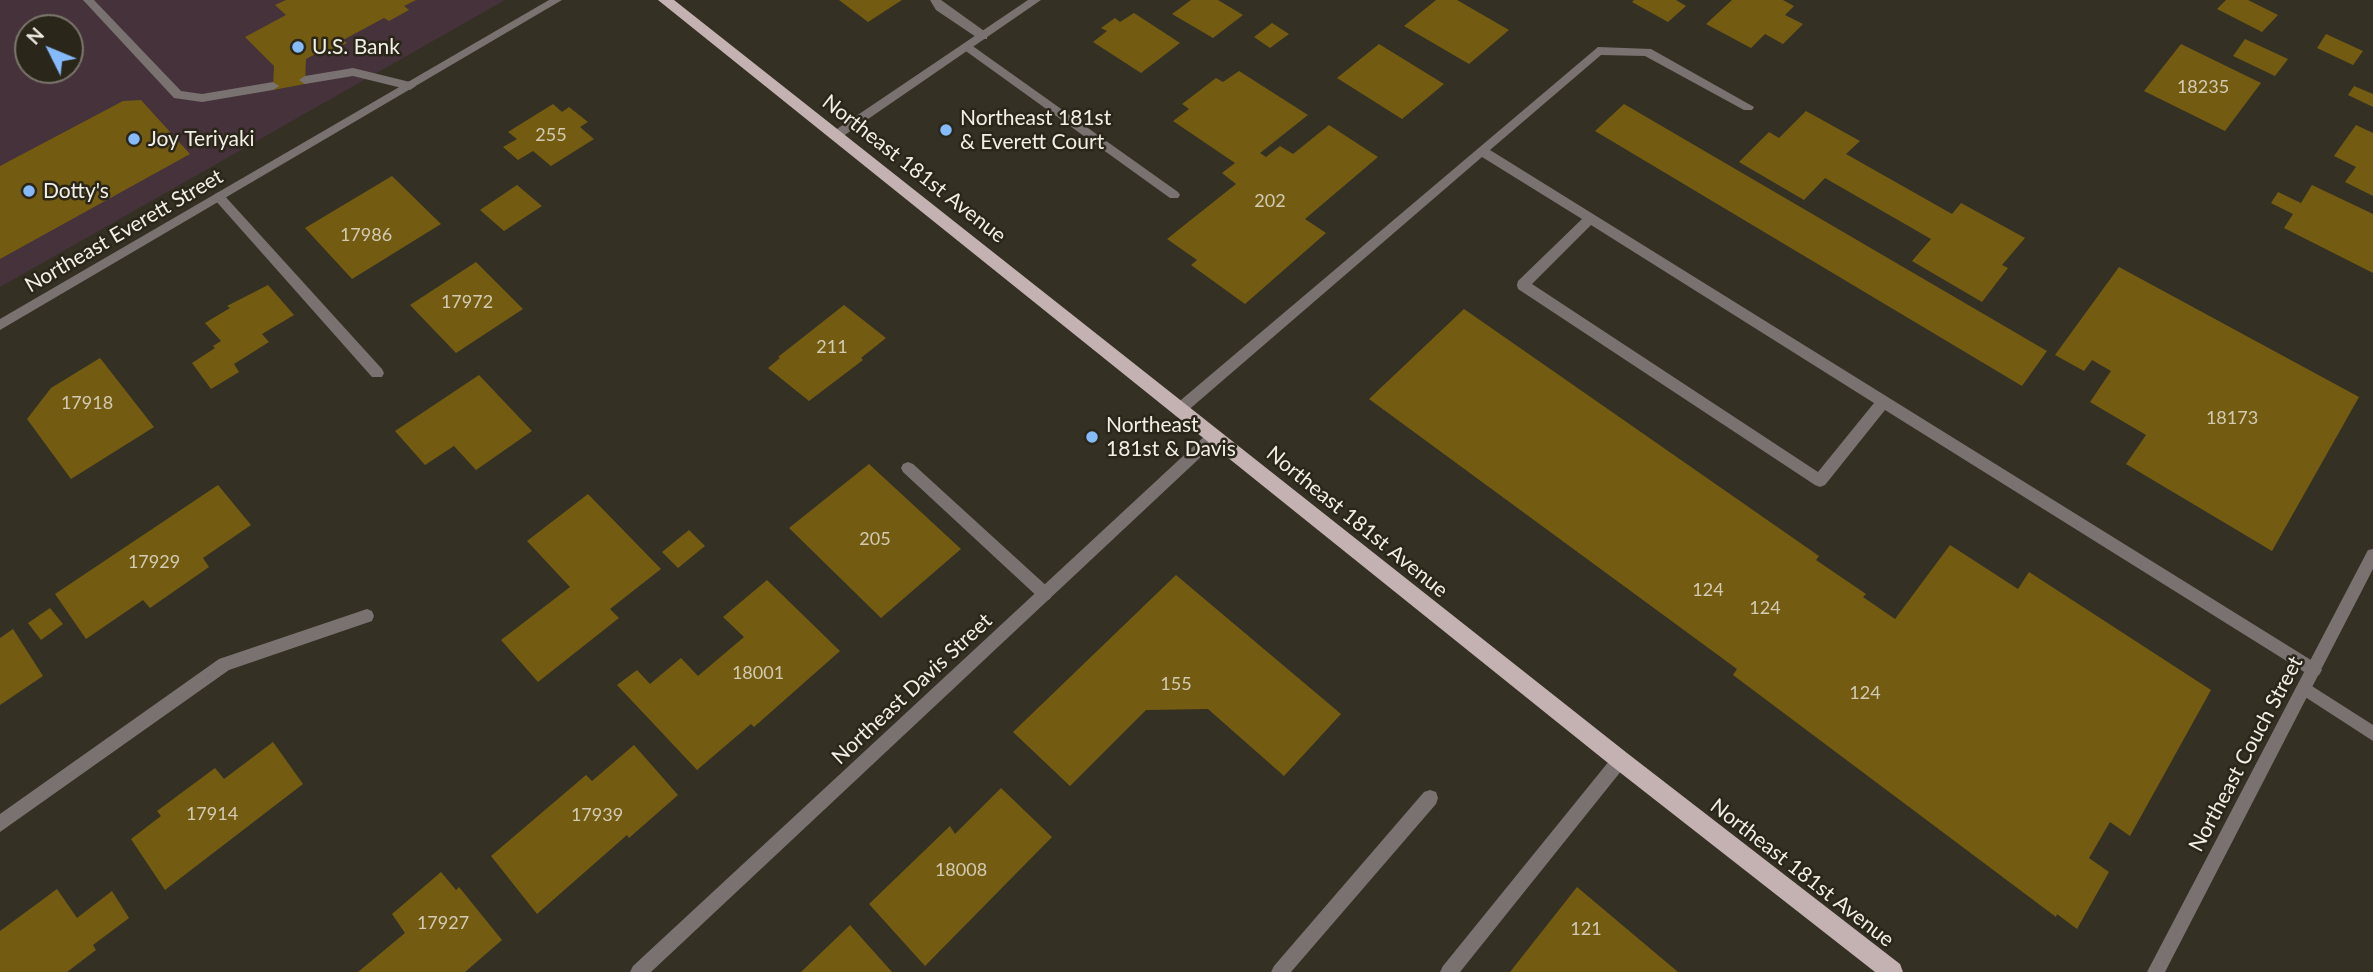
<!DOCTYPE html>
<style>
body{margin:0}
#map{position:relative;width:2373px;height:972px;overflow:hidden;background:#353024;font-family:Lato,sans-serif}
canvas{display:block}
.north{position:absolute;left:14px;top:14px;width:70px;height:70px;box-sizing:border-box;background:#2b261a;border:2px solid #7b766c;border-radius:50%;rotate:313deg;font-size:19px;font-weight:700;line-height:28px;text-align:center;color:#f2efe7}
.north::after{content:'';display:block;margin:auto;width:24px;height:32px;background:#85bbfb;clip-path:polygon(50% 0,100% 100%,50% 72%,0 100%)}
</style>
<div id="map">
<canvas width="2373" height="972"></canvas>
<div class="north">N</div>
</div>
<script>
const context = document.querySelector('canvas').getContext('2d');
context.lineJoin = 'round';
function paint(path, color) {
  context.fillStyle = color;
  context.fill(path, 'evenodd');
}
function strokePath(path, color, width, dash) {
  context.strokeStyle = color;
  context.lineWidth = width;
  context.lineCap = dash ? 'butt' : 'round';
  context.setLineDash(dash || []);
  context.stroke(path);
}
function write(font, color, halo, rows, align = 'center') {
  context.font = font + ' Lato,sans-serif';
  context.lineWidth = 5;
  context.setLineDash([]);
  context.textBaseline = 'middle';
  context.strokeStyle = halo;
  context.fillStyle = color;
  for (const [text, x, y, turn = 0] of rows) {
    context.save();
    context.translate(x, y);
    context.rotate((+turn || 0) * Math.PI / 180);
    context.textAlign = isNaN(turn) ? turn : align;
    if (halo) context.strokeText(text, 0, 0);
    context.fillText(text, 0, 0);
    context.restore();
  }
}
const commercial = new Path2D(`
 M 0,0 L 505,0 L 0,287 ZM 28,28 L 70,28 L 70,70 L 28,70 Z`);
const building = new Path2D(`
 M 286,0 L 416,0 L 404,6 L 409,10 L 389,21 L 384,18 L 343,40 L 347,43 L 327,54 L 323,50 L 306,59 L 305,84 L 273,90 L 274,66 L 245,37 L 286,15 L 275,5 Z
 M 839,0 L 902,0 L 868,22 Z
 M 1191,0 L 1218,0 L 1243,15 L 1213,38 L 1172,14 Z
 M 1436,0 L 1457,0 L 1509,30 L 1469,64 L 1404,26 Z
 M 1634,0 L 1676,0 L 1686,6 L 1668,22 L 1632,2 Z
 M 1732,0 L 1783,0 L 1794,6 L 1785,15 L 1803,24 L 1783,44 L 1765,34 L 1751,48 L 1706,24 Z
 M 2226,0 L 2248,0 L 2278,15 L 2262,32 L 2217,9 Z
 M 1134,13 L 1180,43 L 1141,73 L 1093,42 L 1107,31 L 1101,28 L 1115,18 L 1120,22 Z
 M 1272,23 L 1289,34 L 1270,48 L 1254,37 Z
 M 2326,34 L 2363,51 L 2353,65 L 2317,48 Z
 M 2245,39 L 2288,59 L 2275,76 L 2233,56 Z
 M 1379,44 L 1444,84 L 1402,119 L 1337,78 Z
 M 2181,44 L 2261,83 L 2225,131 L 2144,91 Z
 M 1239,71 L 1308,115 L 1260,153 L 1266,157 L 1280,146 L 1293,154 L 1329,125 L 1378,157 L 1305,219 L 1326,233 L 1245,304 L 1191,265 L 1197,260 L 1167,239 L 1236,184 L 1222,173 L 1235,163 L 1173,121 L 1189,109 L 1182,104 L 1216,78 L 1223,82 Z
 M 2354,86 L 2373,94 L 2373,107 L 2348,95 Z
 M 141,100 L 190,154 L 0,259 L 0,166 L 123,101 Z
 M 553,104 L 562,112 L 569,107 L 588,122 L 580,127 L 594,139 L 551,166 L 533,151 L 518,160 L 503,147 L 517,139 L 508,132 Z
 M 1624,104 L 2047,351 L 2022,386 L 1595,131 Z
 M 1806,111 L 1860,141 L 1846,154 L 1952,214 L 1961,203 L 2025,238 L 2002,265 L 2008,268 L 1982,302 L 1912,261 L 1931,239 L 1825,178 L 1804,200 L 1739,162 L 1769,132 L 1779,138 Z
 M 2356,125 L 2373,133 L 2373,196 L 2345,182 L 2356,167 L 2334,156 Z
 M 392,176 L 441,224 L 352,279 L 305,228 Z
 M 517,185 L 542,206 L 504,231 L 480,210 Z
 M 2312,185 L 2373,214 L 2373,273 L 2284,228 L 2293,214 L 2271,203 L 2278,192 L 2301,203 Z
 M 476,262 L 523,309 L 456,353 L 410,305 Z
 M 2119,267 L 2359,397 L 2272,551 L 2126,464 L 2146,435 L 2090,402 L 2111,371 L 2092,360 L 2084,371 L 2055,355 Z
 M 268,285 L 294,315 L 262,334 L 269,342 L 234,364 L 239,372 L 211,389 L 192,363 L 215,348 L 213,346 L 221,341 L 205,323 L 230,308 L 227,306 Z
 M 844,305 L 886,338 L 861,358 L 863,360 L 809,401 L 768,368 L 780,358 L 778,357 Z
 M 1464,309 L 1819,556 L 1816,560 L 1866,594 L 1863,597 L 1895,619 L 1950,545 L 2018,589 L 2029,572 L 2211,690 L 2130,836 L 2110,822 L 2089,858 L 2109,872 L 2077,929 L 2057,914 L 2056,917 L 1733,675 L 1737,669 L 1369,399 Z
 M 100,358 L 154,427 L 71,479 L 27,419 L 51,388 Z
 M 479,375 L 532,431 L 476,470 L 454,446 L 425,465 L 395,431 Z
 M 869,464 L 961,549 L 881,618 L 789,528 Z
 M 218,485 L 251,525 L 203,558 L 209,567 L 150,608 L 143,600 L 86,639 L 55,594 Z
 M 588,494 L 661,569 L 610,609 L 619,618 L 538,682 L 501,640 L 570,587 L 527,541 Z
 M 689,530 L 705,546 L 678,568 L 662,552 Z
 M 1176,575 L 1341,714 L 1284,776 L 1208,709 L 1146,710 L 1070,786 L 1013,732 Z
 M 767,580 L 840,651 L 754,727 L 751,724 L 697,770 L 617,685 L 637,670 L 650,684 L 681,658 L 698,676 L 744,637 L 723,617 Z
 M 50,608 L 63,624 L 41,640 L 28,623 Z
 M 13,629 L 43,676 L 0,705 L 0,638 Z
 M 273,742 L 303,784 L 165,890 L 131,839 L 161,816 L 157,811 L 215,768 L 224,779 Z
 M 634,745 L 678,795 L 629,838 L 627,835 L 537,914 L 491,856 L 586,775 L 592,781 Z
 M 1001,788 L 1052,837 L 925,966 L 869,904 L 950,826 L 955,834 Z
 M 441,872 L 456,890 L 459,887 L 502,940 L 465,972 L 358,972 L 405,933 L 392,914 Z
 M 1577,887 L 1678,972 L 1510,972 Z
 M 57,889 L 77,918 L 112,891 L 129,918 L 93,945 L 96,950 L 67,972 L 0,972 L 0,931 Z
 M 850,925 L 892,972 L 801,972 L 849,926 Z`);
const lane = new Path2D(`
 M 83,0 L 94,0 L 181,91 L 202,94 L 273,82 L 279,86 L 273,90 L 202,102 L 174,98 Z
 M 930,0 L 941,0 L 987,33 L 987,39 L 979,39 L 936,10 Z
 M 967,42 L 1178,192 L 1180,195 L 1178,198 L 1170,198 L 963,49 L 961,46 Z
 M 1598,47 L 1651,49 L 1754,107 L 1752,110 L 1744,110 L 1645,56 L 1601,55 L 1490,150 L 2319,665 L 2322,670 L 2319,675 L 2314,677 L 2309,675 L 1885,410 L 1825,485 L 1820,487 L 1815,485 L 1518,289 L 1517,285 L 1518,281 L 1582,219 L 1482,157 L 1185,413 L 1175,413 L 1173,409 L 1175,405 ZM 1591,225 L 1874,403 L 1818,472 L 1532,284 Z
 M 353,68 L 410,82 L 416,86 L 410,90 L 353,76 L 305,84 L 299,80 L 305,76 Z
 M 219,192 L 223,194 L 382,369 L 384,373 L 382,377 L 372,377 L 215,200 L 213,197 L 215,194 Z
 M 908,462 L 913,464 L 1050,589 L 1052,594 L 1050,599 L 1045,601 L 1040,599 L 903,472 L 901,468 L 903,464 Z
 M 2304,681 L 2373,725 L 2373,741 L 2299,693 L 2296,688 L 2299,683 Z
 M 1620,752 L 1626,755 L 1628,760 L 1626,765 L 1460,972 L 1440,972 L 1443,966 L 1614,755 Z
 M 1430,790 L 1436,792 L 1438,798 L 1436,804 L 1291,972 L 1271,972 L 1274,966 L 1424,792 Z`);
const street = new Path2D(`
 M 549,0 L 562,0 L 0,330 L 0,319 Z
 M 1028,0 L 1041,0 L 839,139 L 831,139 L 831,133 Z
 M 1214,430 L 1219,432 L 1221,436 L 1219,440 L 651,972 L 630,972 L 633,966 L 1209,432 Z
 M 2373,549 L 2373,569 L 2165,972 L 2147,972 L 2368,550 Z
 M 367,609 L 372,611 L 374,616 L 372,621 L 229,670 L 0,832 L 0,814 L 219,659 Z`);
const primary = new Path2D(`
 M 658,0 L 674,0 L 1627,753 L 1900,964 L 1903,972 L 1875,972 L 1613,767 Z`);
const markers = [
 [298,47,7,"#85bbfb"],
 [946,130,7,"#85bbfb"],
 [134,139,7,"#85bbfb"],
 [29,191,7,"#85bbfb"],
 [1092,437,7,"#85bbfb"]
];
const numberNames = [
 ["18235",2203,87],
 ["255",551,135],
 ["202",1270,201],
 ["17986",366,235],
 ["17972",467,302],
 ["211",832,347],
 ["17918",87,403],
 ["18173",2232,418],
 ["205",875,539],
 ["17929",154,562],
 ["124",1708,590],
 ["124",1765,608],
 ["18001",758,673],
 ["155",1176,684],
 ["124",1865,693],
 ["17914",212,814],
 ["17939",597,815],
 ["18008",961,870],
 ["17927",443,923],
 ["121",1586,929]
];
const poiNames = [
 ["U.S. Bank",312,47],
 ["Northeast 181st",960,118],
 ["& Everett Court",960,142],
 ["Joy Teriyaki",148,139],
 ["Dotty's",43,191],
 ["Northeast",1106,425],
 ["181st & Davis",1106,449]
];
const streetNames = [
 ["Northeast 181st Avenue",914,169,38],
 ["Northeast Everett Street",124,231,-30],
 ["Northeast 181st Avenue",1357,522,39],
 ["Northeast Davis Street",912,689,-43],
 ["Northeast Couch Street",2246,754,-62],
 ["Northeast 181st Avenue",1802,873,38]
];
paint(commercial, '#45323a');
paint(building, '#735c11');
paint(lane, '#7a7271');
paint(street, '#7a7271');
paint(primary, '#c3b2b1');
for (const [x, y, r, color] of markers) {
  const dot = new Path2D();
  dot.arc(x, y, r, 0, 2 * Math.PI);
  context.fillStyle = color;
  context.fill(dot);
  strokePath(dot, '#2b261a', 2.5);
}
write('18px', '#d2cab2', null, numberNames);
write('21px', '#f2efe7', '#2b261a', poiNames, 'left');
write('21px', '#f2efe7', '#2b261a', streetNames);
</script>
